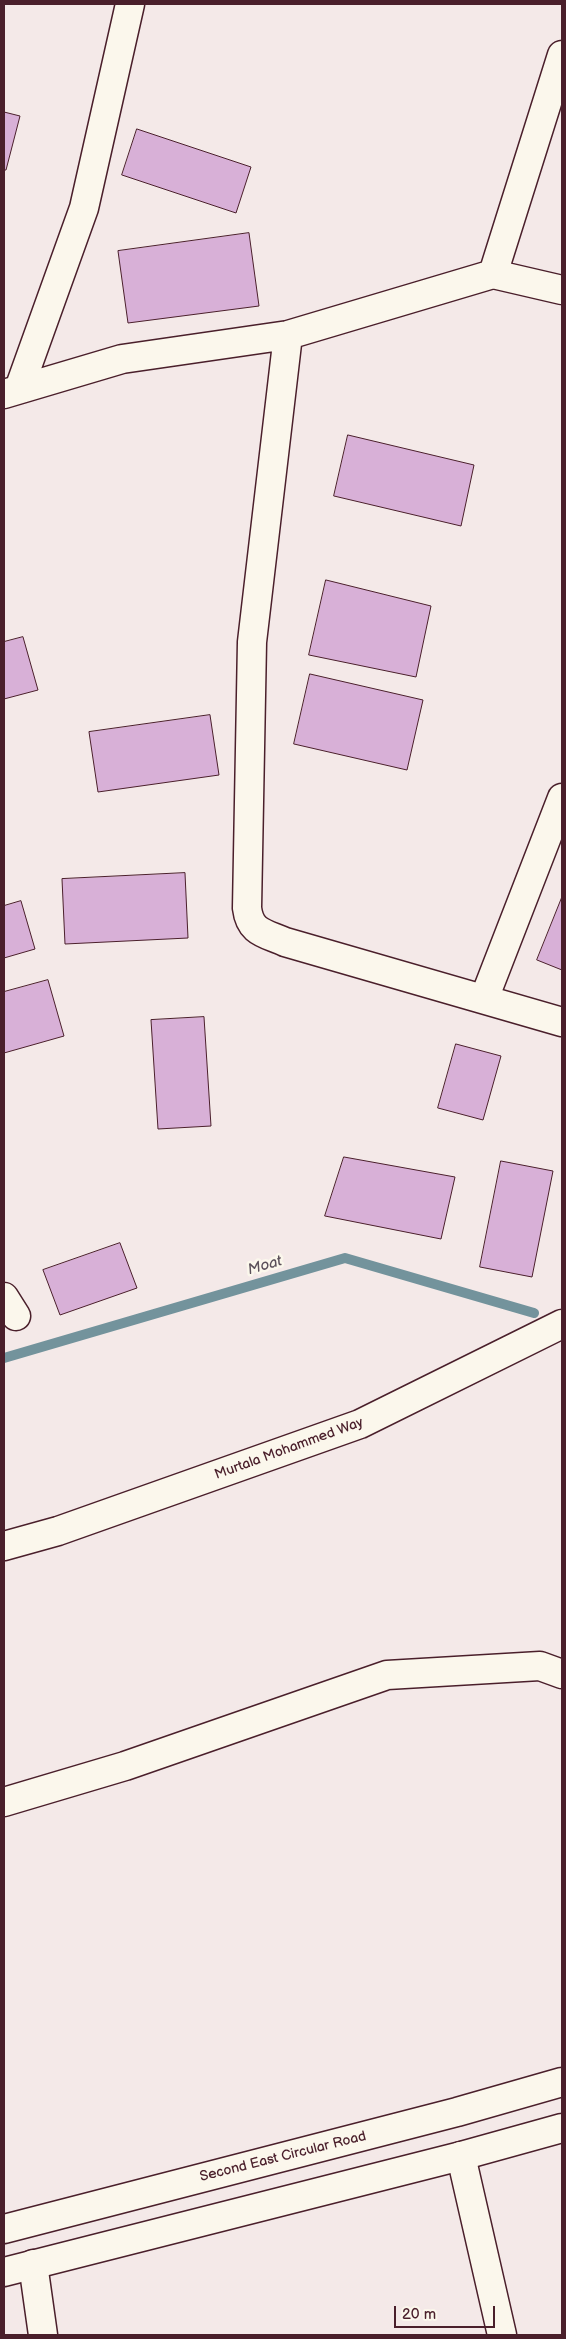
<!DOCTYPE html>
<style>
body{margin:0}
#map{position:relative;width:566px;height:2339px;overflow:hidden;background:#f4e9e8;font-family:"Balsamiq Sans",sans-serif}
canvas{display:block}
.frame{position:absolute;inset:0;border:5px solid #4a1f2b;pointer-events:none}
.scale{position:absolute;left:394px;top:2306px;width:101px;height:22px;box-sizing:border-box;border:2px solid #4a1f2b;border-top:0;padding-left:6px;font-size:15px;line-height:18px;white-space:nowrap;color:#4a1f2b;-webkit-text-stroke:4px #fbf7ec;paint-order:stroke}
</style>
<div id="map">
<canvas width="566" height="2339"></canvas>
<div class="frame"></div>
<div class="scale">20 m</div>
</div>
<script>
const context = document.querySelector('canvas').getContext('2d');
context.lineJoin = 'round';
function strokePath(path, color, width, dash) {
  context.strokeStyle = color;
  context.lineWidth = width;
  context.lineCap = dash ? 'butt' : 'round';
  context.setLineDash(dash || []);
  context.stroke(path);
}
function paint(path, color) {
  context.fillStyle = color;
  context.fill(path, 'evenodd');
}
function write(font, color, halo, rows, align = 'center') {
  context.font = font + ' "Balsamiq Sans",sans-serif';
  context.lineWidth = 5;
  context.setLineDash([]);
  context.textBaseline = 'middle';
  context.strokeStyle = halo;
  context.fillStyle = color;
  for (const [text, x, y, turn = 0] of rows) {
    context.save();
    context.translate(x, y);
    context.rotate((+turn || 0) * Math.PI / 180);
    context.textAlign = isNaN(turn) ? turn : align;
    if (halo) context.strokeText(text, 0, 0);
    context.fillText(text, 0, 0);
    context.restore();
  }
}
const stream = new Path2D(`
 M 4,1358 L 345,1258 L 534,1313`);
const building = new Path2D(`
 M 4,112 L 20,116 L 6,170 L 4,170 Z
 M 137,129 L 251,167 L 236,213 L 122,175 Z
 M 249,233 L 259,306 L 128,323 L 118,251 Z
 M 348,435 L 474,465 L 461,526 L 334,496 Z
 M 326,580 L 431,606 L 416,677 L 309,655 Z
 M 23,637 L 38,690 L 4,699 L 4,642 Z
 M 310,674 L 423,700 L 407,770 L 294,744 Z
 M 210,715 L 219,775 L 98,792 L 89,732 Z
 M 185,873 L 188,938 L 65,944 L 62,879 Z
 M 562,897 L 562,970 L 537,960 Z
 M 21,901 L 35,949 L 4,958 L 4,906 Z
 M 48,980 L 64,1036 L 4,1053 L 4,992 Z
 M 204,1017 L 211,1126 L 158,1129 L 151,1020 Z
 M 456,1044 L 501,1056 L 483,1120 L 438,1108 Z
 M 344,1157 L 455,1177 L 441,1239 L 325,1216 Z
 M 501,1161 L 553,1171 L 532,1277 L 480,1267 Z
 M 120,1243 L 137,1288 L 60,1315 L 43,1270 Z`);
const street = new Path2D(`
 M 493,274 L 562,55
 M 288,335 L 252,642 L 247,908 C 250,933 265,933 285,942 L 562,1022
 M 19,389 L 84,208 L 130,4
 M 4,394 L 122,359 L 288,335 L 493,274 L 562,290
 M 484,999 L 562,798
 M 4,1297 L 16,1316
 M 4,1802 L 125,1766 L 387,1675 L 540,1666 L 562,1674
 M 461,2156 L 502,2335
 M 33,2264 L 43,2335`);
const secondary = new Path2D(`
 M 4,1546 L 58,1531 L 360,1424 L 562,1324
 M 4,2229 L 457,2112 L 562,2082
 M 4,2272 L 461,2156 L 562,2128`);
const streetNames = [
 ["Murtala Mohammed Way",289,1449,-20],
 ["Second East Circular Road",283,2157,-14]
];
const waterNames = [
 ["Moat",265,1266,-16]
];
strokePath(stream, '#73939c', 10);
paint(building, '#d8b0d7');
strokePath(building, '#4a1f2b', 1);
strokePath(street, '#4a1f2b', 31);
strokePath(secondary, '#4a1f2b', 31);
strokePath(street, '#fbf7ec', 28);
strokePath(secondary, '#fbf7ec', 28);
write('14px', '#4a1f2b', '#fbf7ec', streetNames);
write('italic 15px', '#5b505a', '#fbf7ec', waterNames);
</script>
